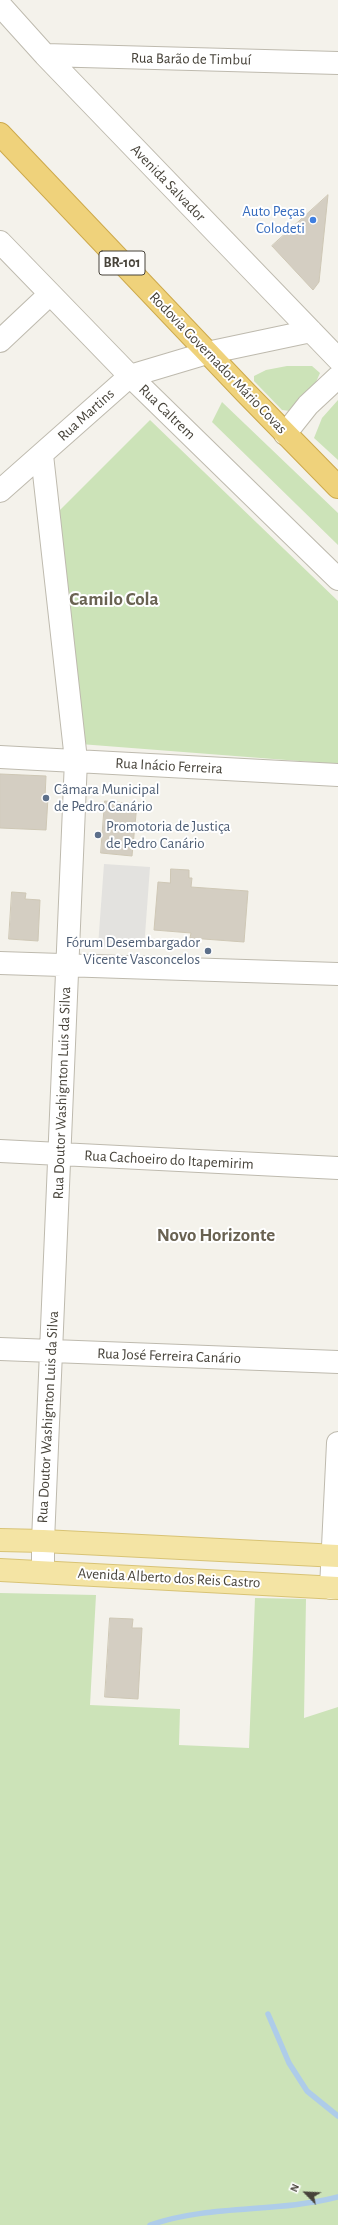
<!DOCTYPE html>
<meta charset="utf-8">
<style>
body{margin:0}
#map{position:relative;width:338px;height:2225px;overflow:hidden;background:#f4f2eb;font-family:"Alegreya Sans",sans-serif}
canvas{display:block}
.north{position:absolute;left:286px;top:2173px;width:40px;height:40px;-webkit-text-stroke:3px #fff;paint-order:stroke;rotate:294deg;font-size:11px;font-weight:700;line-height:16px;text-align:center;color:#47433a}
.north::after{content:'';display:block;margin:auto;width:14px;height:18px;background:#47433a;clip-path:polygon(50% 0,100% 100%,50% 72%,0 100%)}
</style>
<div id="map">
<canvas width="338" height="2225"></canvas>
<div class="north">N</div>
</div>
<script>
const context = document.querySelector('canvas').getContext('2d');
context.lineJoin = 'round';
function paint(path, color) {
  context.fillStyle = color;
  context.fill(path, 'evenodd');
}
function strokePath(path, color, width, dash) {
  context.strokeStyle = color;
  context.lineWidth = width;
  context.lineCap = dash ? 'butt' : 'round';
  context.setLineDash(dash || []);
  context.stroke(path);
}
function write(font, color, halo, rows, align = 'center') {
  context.font = font + ' "Alegreya Sans",sans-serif';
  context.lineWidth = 4;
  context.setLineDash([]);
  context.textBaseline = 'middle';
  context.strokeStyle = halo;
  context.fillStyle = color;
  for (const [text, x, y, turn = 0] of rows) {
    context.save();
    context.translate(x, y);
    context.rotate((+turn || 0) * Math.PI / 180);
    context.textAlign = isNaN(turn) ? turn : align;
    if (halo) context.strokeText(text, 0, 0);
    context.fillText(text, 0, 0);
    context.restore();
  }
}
const green = new Path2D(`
 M 287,366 L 312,366 L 320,373 L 316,382 L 290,411 L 282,410 L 254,381 L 254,376 L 266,370 Z
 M 338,400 L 338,460 L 314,438 L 322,418 Z
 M 222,402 L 338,513 L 338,545 L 212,422 Z
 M 150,420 L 338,601 L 338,764 L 80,744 L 58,512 Z
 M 0,1593 L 96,1595 L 90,1705 L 180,1709 L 179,1745 L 249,1748 L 255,1598 L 306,1599 L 304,1718 L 338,1707 L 338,2225 L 0,2225 Z`);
const parking = new Path2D(`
 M 104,864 L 150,867 L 144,949 L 98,946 Z`);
const stream = new Path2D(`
 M 268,2014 L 289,2063 L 307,2091 L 338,2116
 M 150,2225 C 212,2204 276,2213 338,2197`);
const building = new Path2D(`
 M 328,195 L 319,282 L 313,290 L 272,246 Z
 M 0,774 L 46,776 L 45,798 L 48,798 L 46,830 L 0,828 Z
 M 105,801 L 137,804 L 132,856 L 101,853 Z
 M 171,869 L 189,870 L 189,878 L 192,878 L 191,887 L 248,891 L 244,942 L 190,938 L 191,933 L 154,930 L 158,882 L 170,883 Z
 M 12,892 L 26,893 L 25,899 L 40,900 L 38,941 L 9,939 Z
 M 110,1618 L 133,1619 L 132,1628 L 142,1628 L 138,1699 L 105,1697 Z`);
const minor = new Path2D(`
 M 0,5 L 45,55 L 338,359
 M 45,55 L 338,63
 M 0,242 L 130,376 L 338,579
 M 0,341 L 50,294
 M 285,434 L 308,405 L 338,377
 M 42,455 L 76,760 L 43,1541 L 43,1571
 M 0,491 L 130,376 L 207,353 L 311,331
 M 0,757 L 338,775
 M 0,963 L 338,974
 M 0,1151 L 338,1168
 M 0,1349 L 338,1362
 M 331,1588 L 338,1443`);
const major = new Path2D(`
 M 0,1540 L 43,1541 L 338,1556
 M 0,1570 L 338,1588`);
const highway = new Path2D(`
 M 0,134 L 245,392 L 338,487`);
const markers = [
 [313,220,4,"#3f7fe0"],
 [46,798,4,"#5c6f8a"],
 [98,835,4,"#5c6f8a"],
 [208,951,4,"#5c6f8a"]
];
const shields = [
 [122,263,46]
];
const shieldNames = [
 ["BR-101",122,263]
];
const streetNames = [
 ["Rua Barão de Timbuí",191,59,1],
 ["Avenida Salvador",168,183,46],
 ["Rodovia Governador Mário Covas",218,363,46],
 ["Rua Caltrem",167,412,44],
 ["Rua Martins",86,415,-42],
 ["Rua Inácio Ferreira",169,766,3],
 ["Rua Doutor Washignton Luis da Silva",62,1093,-88],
 ["Rua Cachoeiro do Itapemirim",169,1160,3],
 ["Rua José Ferreira Canário",169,1356,2],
 ["Rua Doutor Washignton Luis da Silva",48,1417,-87],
 ["Avenida Alberto dos Reis Castro",169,1578,3]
];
const shopNames = [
 ["Auto Peças",305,211],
 ["Colodeti",305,228]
];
const serviceNames = [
 ["Câmara Municipal",54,789],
 ["de Pedro Canário",54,806],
 ["Promotoria de Justiça",106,826],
 ["de Pedro Canário",106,843],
 ["Fórum Desembargador",200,942,"right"],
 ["Vicente Vasconcelos",200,959,"right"]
];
const districtNames = [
 ["Camilo Cola",114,599],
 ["Novo Horizonte",216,1235]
];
paint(green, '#cce3b8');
paint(parking, '#e3e2df');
strokePath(stream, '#aecce9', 5.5);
paint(building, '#d4cec2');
strokePath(building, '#cec7b5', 1);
strokePath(minor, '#bebaae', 24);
strokePath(major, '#d8c375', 24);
strokePath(highway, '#cda94c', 24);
strokePath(minor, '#fff', 22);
strokePath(major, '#f4e4a4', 22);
strokePath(highway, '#efd27b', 22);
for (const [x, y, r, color] of markers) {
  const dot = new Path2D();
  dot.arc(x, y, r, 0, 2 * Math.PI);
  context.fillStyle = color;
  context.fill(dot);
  strokePath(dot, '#fff', 1.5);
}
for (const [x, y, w] of shields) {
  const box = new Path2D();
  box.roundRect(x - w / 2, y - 12, w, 24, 3);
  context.fillStyle = '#fff';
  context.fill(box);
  strokePath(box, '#47433a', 1);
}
write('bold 14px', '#47433a', null, shieldNames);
write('15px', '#47433a', '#fff', streetNames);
write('15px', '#366cbe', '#fff', shopNames, 'right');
write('15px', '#4e5e75', '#fff', serviceNames, 'left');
write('bold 19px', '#696252', '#fff', districtNames);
</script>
